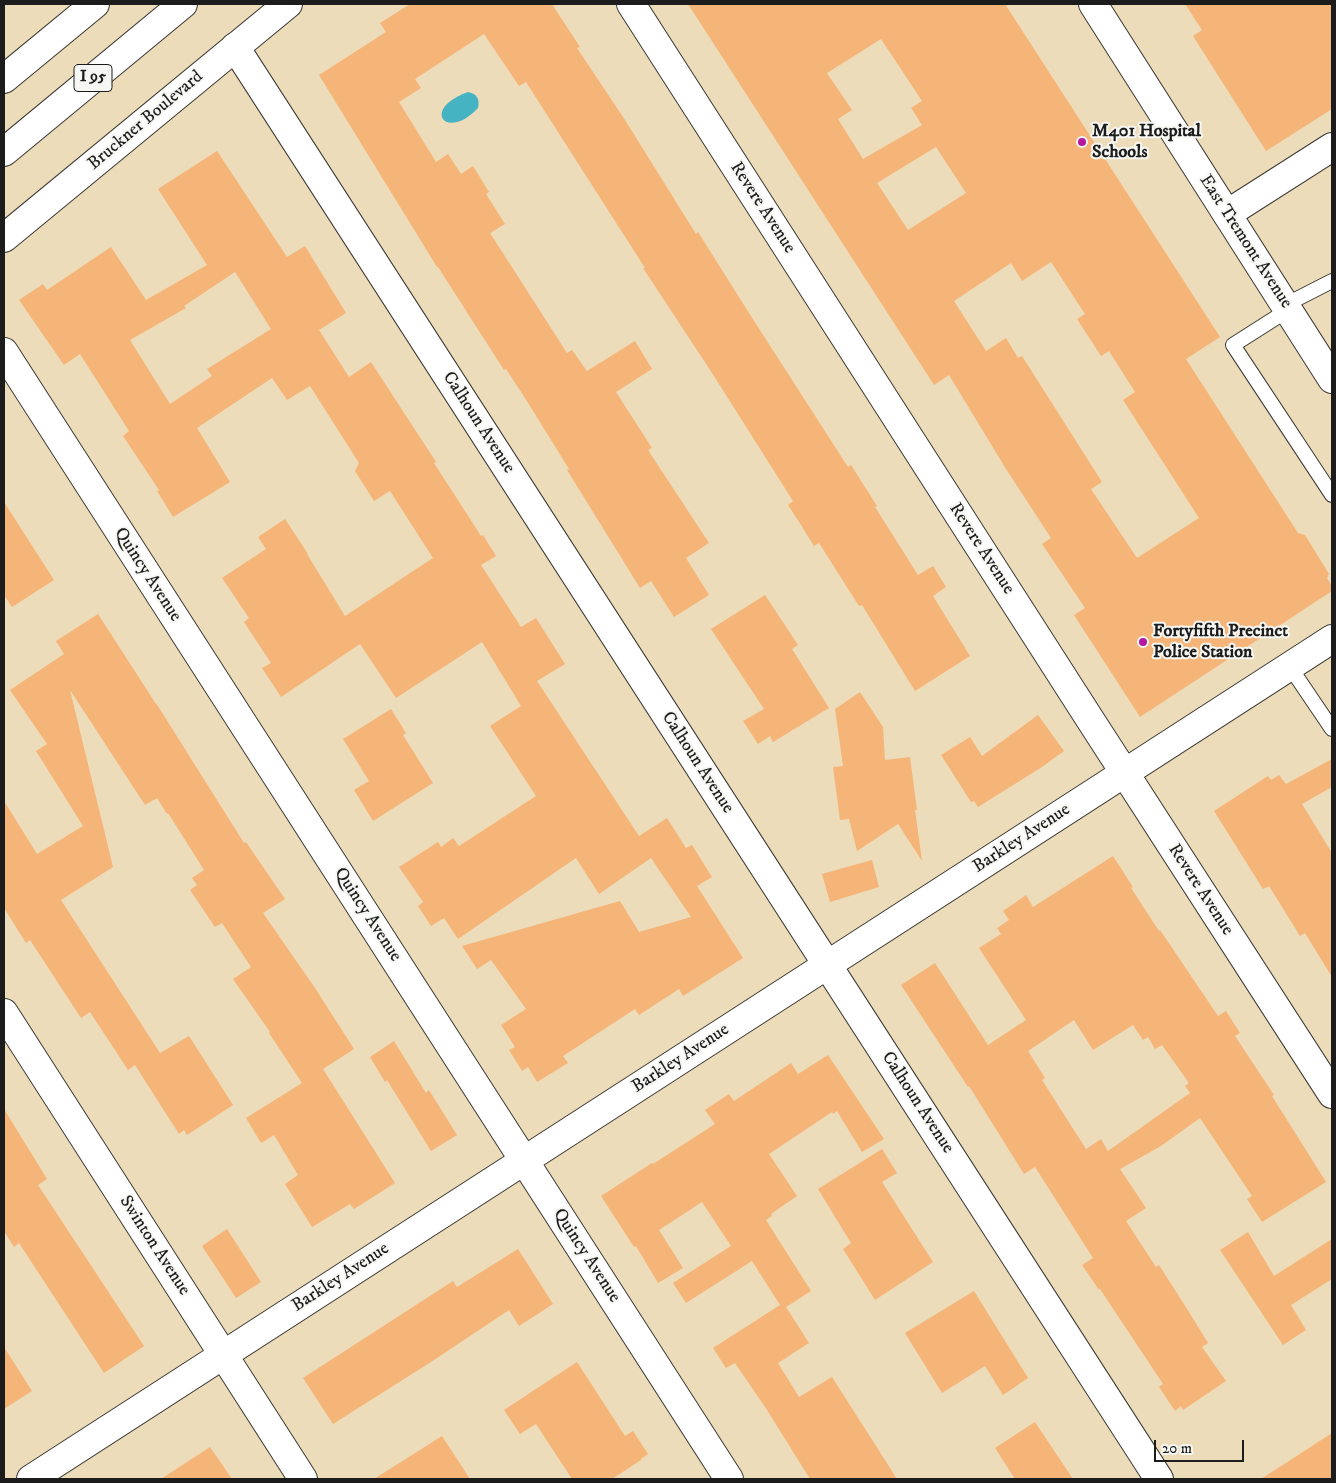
<!DOCTYPE html>
<style>
body{margin:0}
#map{position:relative;width:1336px;height:1483px;overflow:hidden;background:#eddcb9;font-family:"IM FELL DW Pica",serif}
canvas{display:block}
.frame{position:absolute;inset:0;border:5px solid #1c1c1c;pointer-events:none}
.scale{position:absolute;left:1154px;top:1440px;width:90px;height:22px;box-sizing:border-box;border:2px solid #1c1c1c;border-top:0;padding-left:6px;font-size:15px;line-height:18px;white-space:nowrap;color:#1c1c1c;-webkit-text-stroke:4px #f6f6f2;paint-order:stroke}
</style>
<div id="map">
<canvas width="1336" height="1483"></canvas>
<div class="frame"></div>
<div class="scale">20 m</div>
</div>
<script>
const context = document.querySelector('canvas').getContext('2d');
context.lineJoin = 'round';
function paint(path, color) {
  context.fillStyle = color;
  context.fill(path, 'evenodd');
}
function strokePath(path, color, width, dash) {
  context.strokeStyle = color;
  context.lineWidth = width;
  context.lineCap = dash ? 'butt' : 'round';
  context.setLineDash(dash || []);
  context.stroke(path);
}
function write(font, color, halo, rows, align = 'center') {
  context.font = font + ' "IM FELL DW Pica",serif';
  context.lineWidth = 4;
  context.setLineDash([]);
  context.textBaseline = 'middle';
  context.strokeStyle = halo;
  context.fillStyle = color;
  for (const [text, x, y, turn = 0] of rows) {
    context.save();
    context.translate(x, y);
    context.rotate((+turn || 0) * Math.PI / 180);
    context.textAlign = isNaN(turn) ? turn : align;
    if (halo) context.strokeText(text, 0, 0);
    context.fillText(text, 0, 0);
    context.restore();
  }
}
const water = new Path2D(`
 M 468,92 C 477,94 480,99 478,108 C 446,142 420,109 468,92 Z`);
const building = new Path2D(`
 M 410,4 L 552,4 L 580,47 L 577,48 L 625,120 L 696,234 L 698,232 L 749,313 L 848,467 L 851,465 L 877,506 L 875,507 L 918,575 L 933,566 L 946,587 L 933,596 L 970,656 L 915,691 L 862,605 L 859,606 L 819,543 L 814,546 L 801,525 L 788,505 L 793,501 L 712,373 L 643,268 L 645,268 L 526,82 L 519,86 L 484,34 L 415,79 L 421,88 L 399,102 L 436,162 L 448,154 L 461,174 L 473,166 L 489,192 L 486,194 L 505,224 L 490,233 L 567,353 L 572,350 L 587,371 L 635,341 L 652,369 L 616,392 L 652,448 L 648,450 L 709,543 L 686,558 L 709,595 L 674,617 L 651,581 L 640,588 L 567,470 L 569,469 L 525,398 L 506,369 L 504,370 L 438,267 L 437,267 L 319,75 L 386,32 L 380,23 Z
 M 688,4 L 1005,4 L 1220,337 L 1186,359 L 1298,533 L 1305,535 L 1329,574 L 1327,578 L 1332,586 L 1332,591 L 1140,717 L 1074,615 L 1085,608 L 1042,544 L 1051,538 L 1006,469 L 949,375 L 934,385 ZM 881,39 L 922,101 L 911,108 L 922,125 L 863,159 L 838,119 L 852,110 L 827,73 ZM 936,147 L 966,193 L 908,230 L 877,183 ZM 1051,262 L 1085,314 L 1077,319 L 1101,356 L 1109,351 L 1135,392 L 1123,400 L 1199,518 L 1137,558 L 1091,489 L 1102,482 L 1022,356 L 1018,358 L 1006,338 L 986,351 L 954,301 L 1011,263 L 1022,281 Z
 M 1185,4 L 1332,4 L 1332,109 L 1266,151 L 1193,36 L 1202,30 Z
 M 217,151 L 287,257 L 305,246 L 346,313 L 319,330 L 349,377 L 371,362 L 436,462 L 434,463 L 465,511 L 481,536 L 483,535 L 496,556 L 481,565 L 521,627 L 536,618 L 565,664 L 537,681 L 639,836 L 667,818 L 686,848 L 692,845 L 712,877 L 697,886 L 743,958 L 683,996 L 679,989 L 639,1015 L 635,1009 L 563,1056 L 568,1063 L 537,1082 L 528,1067 L 522,1071 L 509,1050 L 515,1047 L 501,1025 L 526,1009 L 491,960 L 477,969 L 462,946 L 620,901 L 639,932 L 691,917 L 651,858 L 599,894 L 576,858 L 458,939 L 444,918 L 431,926 L 418,906 L 423,902 L 399,867 L 438,842 L 441,847 L 453,838 L 459,846 L 536,796 L 490,726 L 521,706 L 482,642 L 396,698 L 360,644 L 281,697 L 262,668 L 271,663 L 244,622 L 249,618 L 222,578 L 266,549 L 258,537 L 285,519 L 308,554 L 307,554 L 345,616 L 433,558 L 390,491 L 374,501 L 355,471 L 359,463 L 310,386 L 287,400 L 272,378 L 197,428 L 230,482 L 173,517 L 157,491 L 159,490 L 123,436 L 129,431 L 80,354 L 64,365 L 19,300 L 43,284 L 47,290 L 111,247 L 146,300 L 207,265 L 158,189 ZM 235,272 L 271,329 L 207,369 L 212,376 L 170,404 L 130,340 L 186,308 L 184,306 Z
 M 4,502 L 54,580 L 12,607 L 4,595 Z
 M 765,595 L 798,645 L 792,649 L 829,708 L 773,742 L 770,736 L 758,744 L 743,721 L 764,709 L 711,629 Z
 M 98,614 L 156,704 L 156,703 L 244,843 L 246,842 L 285,899 L 263,913 L 315,988 L 354,1049 L 323,1069 L 395,1183 L 354,1209 L 350,1204 L 312,1227 L 285,1184 L 298,1175 L 274,1135 L 261,1143 L 246,1118 L 302,1083 L 269,1033 L 270,1032 L 233,979 L 251,967 L 222,923 L 215,927 L 190,890 L 197,885 L 192,878 L 204,870 L 168,813 L 167,814 L 157,798 L 145,805 L 70,690 L 113,867 L 61,900 L 160,1053 L 189,1036 L 233,1105 L 187,1135 L 184,1130 L 179,1134 L 135,1065 L 128,1070 L 90,1012 L 81,1018 L 30,940 L 26,943 L 4,908 L 4,801 L 37,854 L 83,826 L 36,751 L 47,744 L 10,690 L 64,654 L 56,641 Z
 M 860,692 L 883,727 L 885,760 L 910,757 L 917,810 L 915,810 L 922,861 L 898,824 L 857,851 L 849,819 L 840,820 L 833,767 L 843,766 L 835,709 Z
 M 391,709 L 406,733 L 403,735 L 433,783 L 373,821 L 354,790 L 369,781 L 343,739 Z
 M 1038,715 L 1064,751 L 1042,767 L 978,807 L 974,801 L 971,802 L 941,755 L 970,737 L 982,756 Z
 M 1332,759 L 1332,787 L 1302,804 L 1332,853 L 1332,977 L 1305,933 L 1300,936 L 1269,886 L 1263,889 L 1214,811 L 1268,776 L 1271,780 L 1279,775 L 1286,784 Z
 M 1113,856 L 1133,887 L 1131,888 L 1159,931 L 1160,930 L 1218,1016 L 1226,1011 L 1240,1033 L 1235,1036 L 1274,1095 L 1272,1096 L 1326,1182 L 1262,1222 L 1247,1199 L 1252,1196 L 1200,1118 L 1161,1146 L 1120,1169 L 1146,1208 L 1126,1221 L 1156,1267 L 1159,1265 L 1189,1312 L 1208,1343 L 1202,1347 L 1226,1381 L 1183,1410 L 1181,1406 L 1175,1411 L 1159,1387 L 1163,1384 L 1100,1289 L 1099,1290 L 1082,1265 L 1093,1258 L 1035,1167 L 1024,1174 L 969,1086 L 968,1087 L 901,985 L 935,963 L 988,1045 L 1026,1020 L 979,948 L 1001,934 L 997,928 L 1009,920 L 1003,911 L 1026,895 L 1033,907 ZM 1074,1020 L 1093,1050 L 1133,1025 L 1143,1040 L 1148,1037 L 1155,1049 L 1162,1045 L 1189,1083 L 1185,1086 L 1190,1093 L 1108,1151 L 1101,1139 L 1086,1149 L 1042,1080 L 1045,1078 L 1028,1051 Z
 M 872,860 L 879,887 L 830,902 L 822,874 Z
 M 394,1041 L 426,1093 L 429,1090 L 457,1135 L 431,1151 L 387,1080 L 385,1082 L 370,1057 Z
 M 828,1055 L 884,1139 L 862,1152 L 837,1111 L 833,1114 L 832,1112 L 769,1154 L 797,1196 L 771,1214 L 772,1216 L 766,1220 L 811,1291 L 786,1307 L 809,1343 L 778,1363 L 799,1397 L 832,1377 L 897,1479 L 810,1479 L 767,1410 L 735,1363 L 726,1368 L 713,1348 L 780,1305 L 752,1261 L 686,1303 L 673,1283 L 731,1246 L 702,1202 L 659,1230 L 683,1268 L 658,1283 L 636,1246 L 634,1247 L 601,1196 L 652,1163 L 653,1164 L 715,1124 L 705,1110 L 729,1094 L 734,1101 L 791,1063 L 798,1074 Z
 M 4,1109 L 47,1179 L 38,1185 L 144,1346 L 104,1373 L 19,1243 L 14,1247 L 4,1231 Z
 M 882,1149 L 897,1173 L 882,1182 L 933,1262 L 875,1300 L 843,1249 L 851,1243 L 818,1189 Z
 M 227,1229 L 261,1282 L 236,1298 L 202,1246 Z
 M 1248,1232 L 1274,1276 L 1332,1239 L 1332,1279 L 1291,1305 L 1306,1330 L 1283,1345 L 1220,1250 Z
 M 518,1249 L 553,1304 L 519,1326 L 509,1310 L 431,1362 L 333,1424 L 303,1378 L 453,1281 L 457,1287 Z
 M 974,1291 L 1028,1378 L 1003,1395 L 985,1366 L 942,1393 L 905,1333 Z
 M 4,1347 L 32,1391 L 4,1409 Z
 M 577,1362 L 625,1436 L 633,1431 L 648,1454 L 641,1459 L 641,1460 L 612,1479 L 572,1479 L 536,1424 L 520,1434 L 504,1410 Z
 M 1035,1422 L 1073,1479 L 1015,1479 L 995,1448 Z
 M 1332,1433 L 1332,1479 L 1261,1479 L 1295,1457 Z
 M 442,1436 L 470,1479 L 374,1479 Z
 M 210,1447 L 232,1479 L 161,1479 Z`);
const lane = new Path2D(`
 M 1285,305 L 1332,281
 M 1288,310 L 1233,345 L 1332,495
 M 1290,667 L 1332,729`);
const street = new Path2D(`
 M 631,4 L 1093,724 L 1332,1094
 M 235,47 L 1159,1479
 M 1227,214 L 1332,147
 M 4,352 L 729,1479
 M 4,1013 L 303,1479
 M 31,1479 C 463,1197 900,921 1332,639`);
const secondary = new Path2D(`
 M 1093,4 L 1332,379
 M 4,238 L 288,4`);
const highway = new Path2D(`
 M 4,79 L 95,4
 M 4,152 L 183,4`);
const markers = [
 [1082,142,5,"#b5179e"],
 [1143,642,5,"#b5179e"]
];
const shields = [
 [93,78,38]
];
const shieldNames = [
 ["I 95",93,78]
];
const streetNames = [
 ["Bruckner Boulevard",146,121,-40],
 ["Revere Avenue",762,208,57],
 ["East Tremont Avenue",1245,242,57],
 ["Calhoun Avenue",478,423,57],
 ["Revere Avenue",981,549,57],
 ["Quincy Avenue",147,575,57],
 ["Calhoun Avenue",697,763,57],
 ["Barkley Avenue",1022,839,-33],
 ["Revere Avenue",1200,890,57],
 ["Quincy Avenue",367,915,57],
 ["Barkley Avenue",681,1059,-33],
 ["Calhoun Avenue",917,1103,57],
 ["Swinton Avenue",154,1246,57],
 ["Quincy Avenue",586,1256,57],
 ["Barkley Avenue",341,1278,-33]
];
const poiNames = [
 ["M401 Hospital",1092,132],
 ["Schools",1092,153],
 ["Fortyfifth Precinct",1153,632],
 ["Police Station",1153,653]
];
paint(water, '#45b3c2');
paint(building, '#f5b478');
strokePath(lane, '#3b3934', 16);
strokePath(street, '#3b3934', 30);
strokePath(secondary, '#3b3934', 30);
strokePath(highway, '#3b3934', 30);
strokePath(lane, '#fff', 14);
strokePath(street, '#fff', 28);
strokePath(secondary, '#fff', 28);
strokePath(highway, '#fff', 28);
for (const [x, y, r, color] of markers) {
  const dot = new Path2D();
  dot.arc(x, y, r, 0, 2 * Math.PI);
  context.fillStyle = color;
  context.fill(dot);
  strokePath(dot, '#f6f6f2', 2);
}
for (const [x, y, w] of shields) {
  const box = new Path2D();
  box.roundRect(x - w / 2, y - 13.5, w, 27, 4);
  context.fillStyle = '#f6f6f2';
  context.fill(box);
  strokePath(box, '#1c1c1c', 1);
}
write('bold 16px', '#1c1c1c', null, shieldNames);
write('18px', '#1c1c1c', '#f6f6f2', streetNames);
write('bold 18px', '#1c1c1c', '#f6f6f2', poiNames, 'left');
</script>
